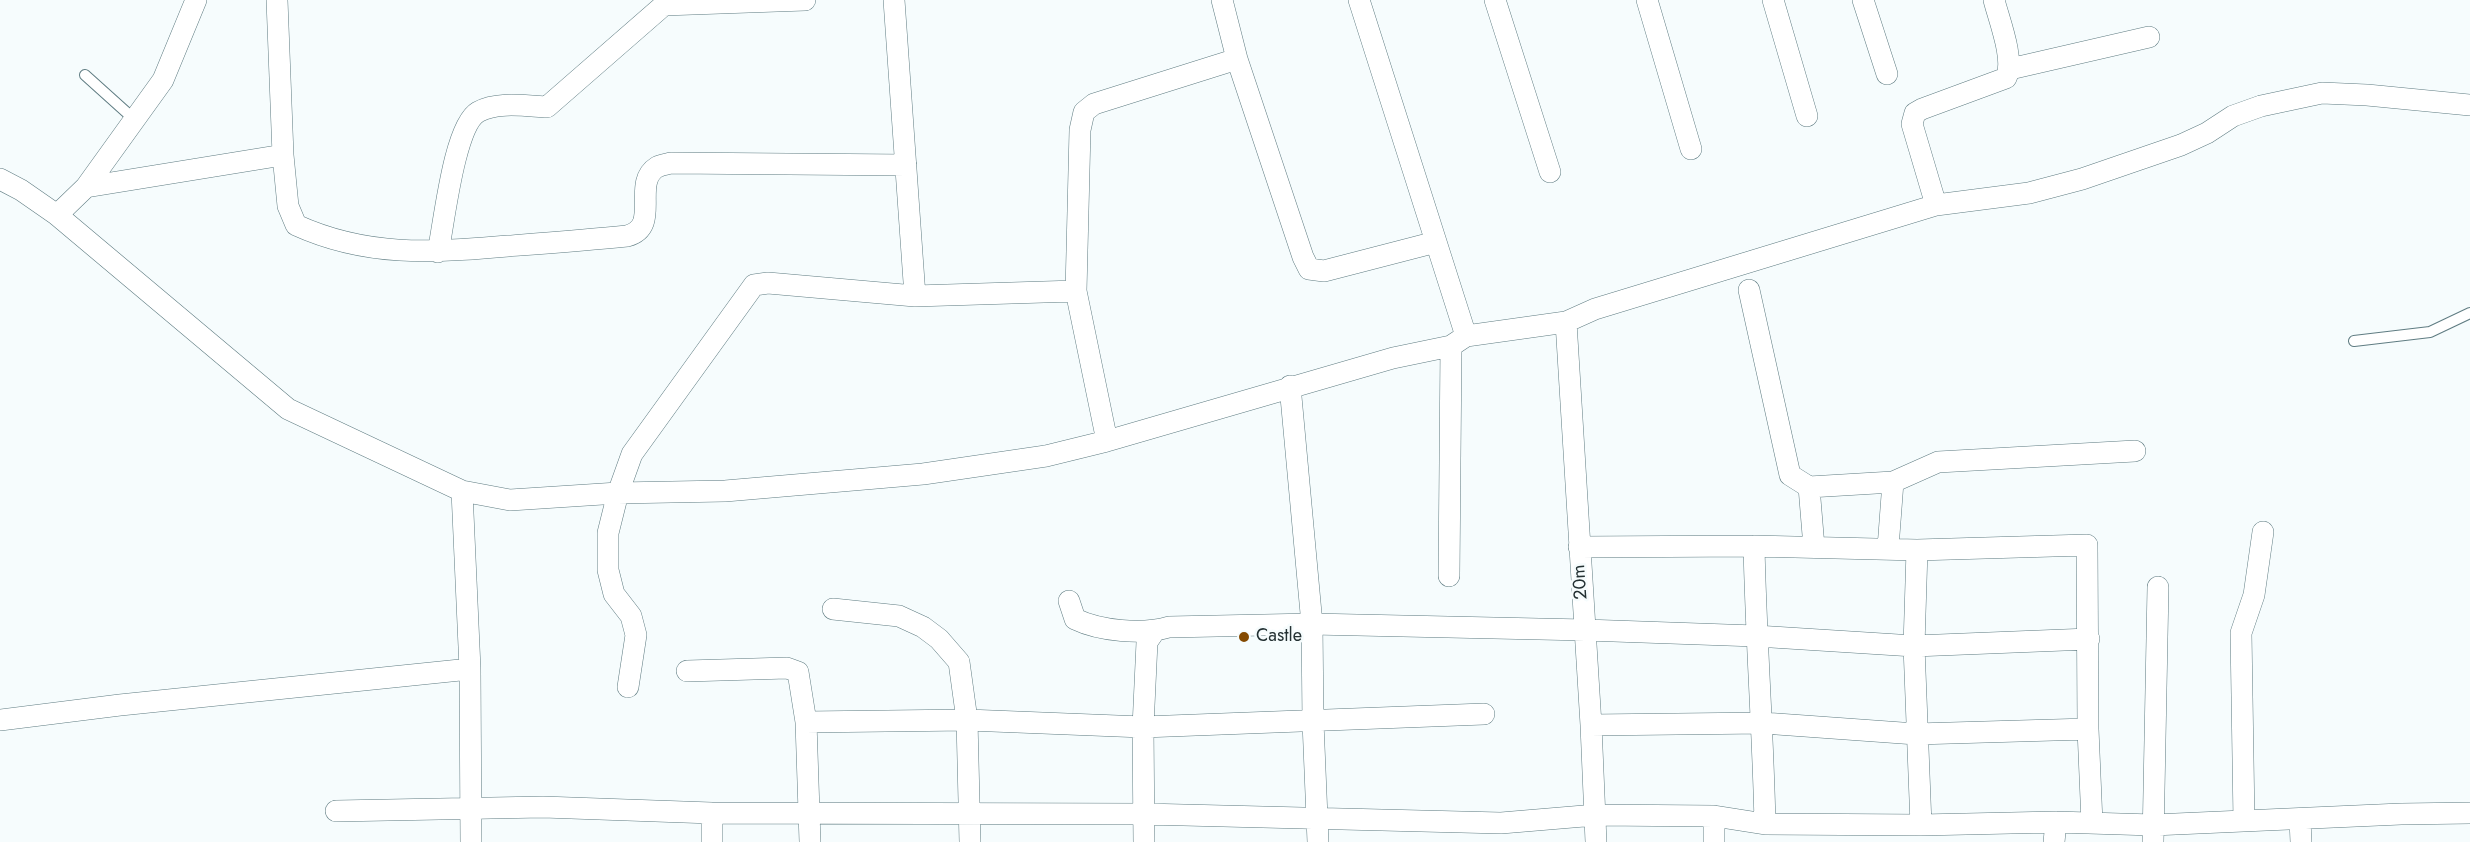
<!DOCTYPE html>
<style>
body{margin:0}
canvas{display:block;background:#f6fcfd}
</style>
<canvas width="2470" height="842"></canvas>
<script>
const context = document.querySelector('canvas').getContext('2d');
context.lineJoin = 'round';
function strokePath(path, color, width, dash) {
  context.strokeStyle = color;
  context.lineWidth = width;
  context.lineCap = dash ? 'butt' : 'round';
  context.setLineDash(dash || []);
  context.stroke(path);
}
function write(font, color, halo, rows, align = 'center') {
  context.font = font + ' Jost,sans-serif';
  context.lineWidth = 5;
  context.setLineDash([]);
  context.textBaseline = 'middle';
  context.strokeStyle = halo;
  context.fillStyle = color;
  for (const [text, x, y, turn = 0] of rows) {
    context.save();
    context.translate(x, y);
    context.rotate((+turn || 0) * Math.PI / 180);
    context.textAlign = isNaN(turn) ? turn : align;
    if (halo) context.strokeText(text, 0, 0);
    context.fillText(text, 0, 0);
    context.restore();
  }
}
const lane = new Path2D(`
 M 85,75 L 135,120
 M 2354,341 L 2430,332 L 2470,313`);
const street = new Path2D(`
 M 277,0 L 283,155 L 288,206 L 296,225 C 366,257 433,253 508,246 C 547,243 587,240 627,236 C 662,227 631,183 657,167 C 661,165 667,164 671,163 L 906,165
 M 894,0 L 915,296
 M 1222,0 L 1237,59 L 1303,257 L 1309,269 L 1324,271 L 1436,242
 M 1359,0 L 1466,336
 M 1495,0 L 1550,172
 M 1647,0 L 1691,149
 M 1773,0 L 1807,116
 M 1863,0 L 1887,74
 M 2010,69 L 2149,37
 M 0,179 L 21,190 L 57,215 L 288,409 L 462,491 L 510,500 L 618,493 L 725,491 L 923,474 L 1046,456 L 1107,441 L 1393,358 L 1451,346 L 1466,336 L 1566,322 L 1595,309 L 1936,205 L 2029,193 L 2082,179 L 2181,145 L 2207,133 L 2233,116 L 2261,106 L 2322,93 L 2367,95 L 2470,105
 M 86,187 L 283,155
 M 1936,205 L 1912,124 L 1915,113 L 1922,109 L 2006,78 C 2015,60 1999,20 1994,0
 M 57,215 L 86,187 L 163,80 L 196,0
 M 438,252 C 444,224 454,126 478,112 C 497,101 527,106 547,107 L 664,5 L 805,0
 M 1749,290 L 1790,475 L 1809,487 L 1814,547
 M 1566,322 L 1591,725 L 1596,842
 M 1290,386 L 1312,624 L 1313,722 L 1318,842
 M 1107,441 L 1076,291 L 1080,130 L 1084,112 L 1094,104 L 1237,59
 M 1809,487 L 1893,482
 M 462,491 L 470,669 L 471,842
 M 1754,546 C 1756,639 1763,732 1765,824
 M 1579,547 L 1754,546 L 1917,550 L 2087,545 L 2088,729 L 2092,823
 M 1888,548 L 1893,482 L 1938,462 L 2135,451
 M 1917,550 L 1914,646 L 1921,825
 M 1449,576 L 1451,346
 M 1069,601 L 1075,619 C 1100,631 1142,635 1169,627 L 1312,624 L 1585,630 L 1756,636 L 1914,646 L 2089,639
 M 833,609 L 899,616 L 923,627 L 939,639 L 959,662 L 967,720 L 970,842
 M 687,671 L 787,668 L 798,672 L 806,722
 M 628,687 L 636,635 L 631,616 L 614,594 L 608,570 L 608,533 L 618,493 L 632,454 L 754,285 L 768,283 L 915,296 L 1076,291
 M 0,720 L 120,705 L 470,669
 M 1591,725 L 1763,723 L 1916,734 L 2088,729
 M 336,811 L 543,807 L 712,813 L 1144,814 L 1501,823 L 1596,815 L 1714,816 L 1765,824 L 1921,825 L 2056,822 L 2153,825 L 2401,814 L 2470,813
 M 712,813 L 712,842
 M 2300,819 L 2301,842
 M 2244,821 L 2241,633 L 2254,595 L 2263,532
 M 810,842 L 806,722 L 967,720 L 1143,727 L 1484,714
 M 1144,842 L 1143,727 L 1147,642 L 1154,632
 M 1714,842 L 1714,816
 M 2054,842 L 2056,822
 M 2153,842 L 2158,587`);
const markers = [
 [1244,637,6,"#834900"]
];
const streetNames = [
 ["20m",1581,582,-94]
];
const poiNames = [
 ["Castle",1256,637]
];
strokePath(lane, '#5f7c82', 12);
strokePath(street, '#5f7c82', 22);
strokePath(lane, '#fff', 10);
strokePath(street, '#fff', 21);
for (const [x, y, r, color] of markers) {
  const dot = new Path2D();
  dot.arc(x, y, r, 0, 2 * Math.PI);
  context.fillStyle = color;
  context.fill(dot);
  strokePath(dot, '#f6fcfd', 2);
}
write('18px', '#233032', '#f6fcfd', streetNames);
write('18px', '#233032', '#f6fcfd', poiNames, 'left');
</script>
